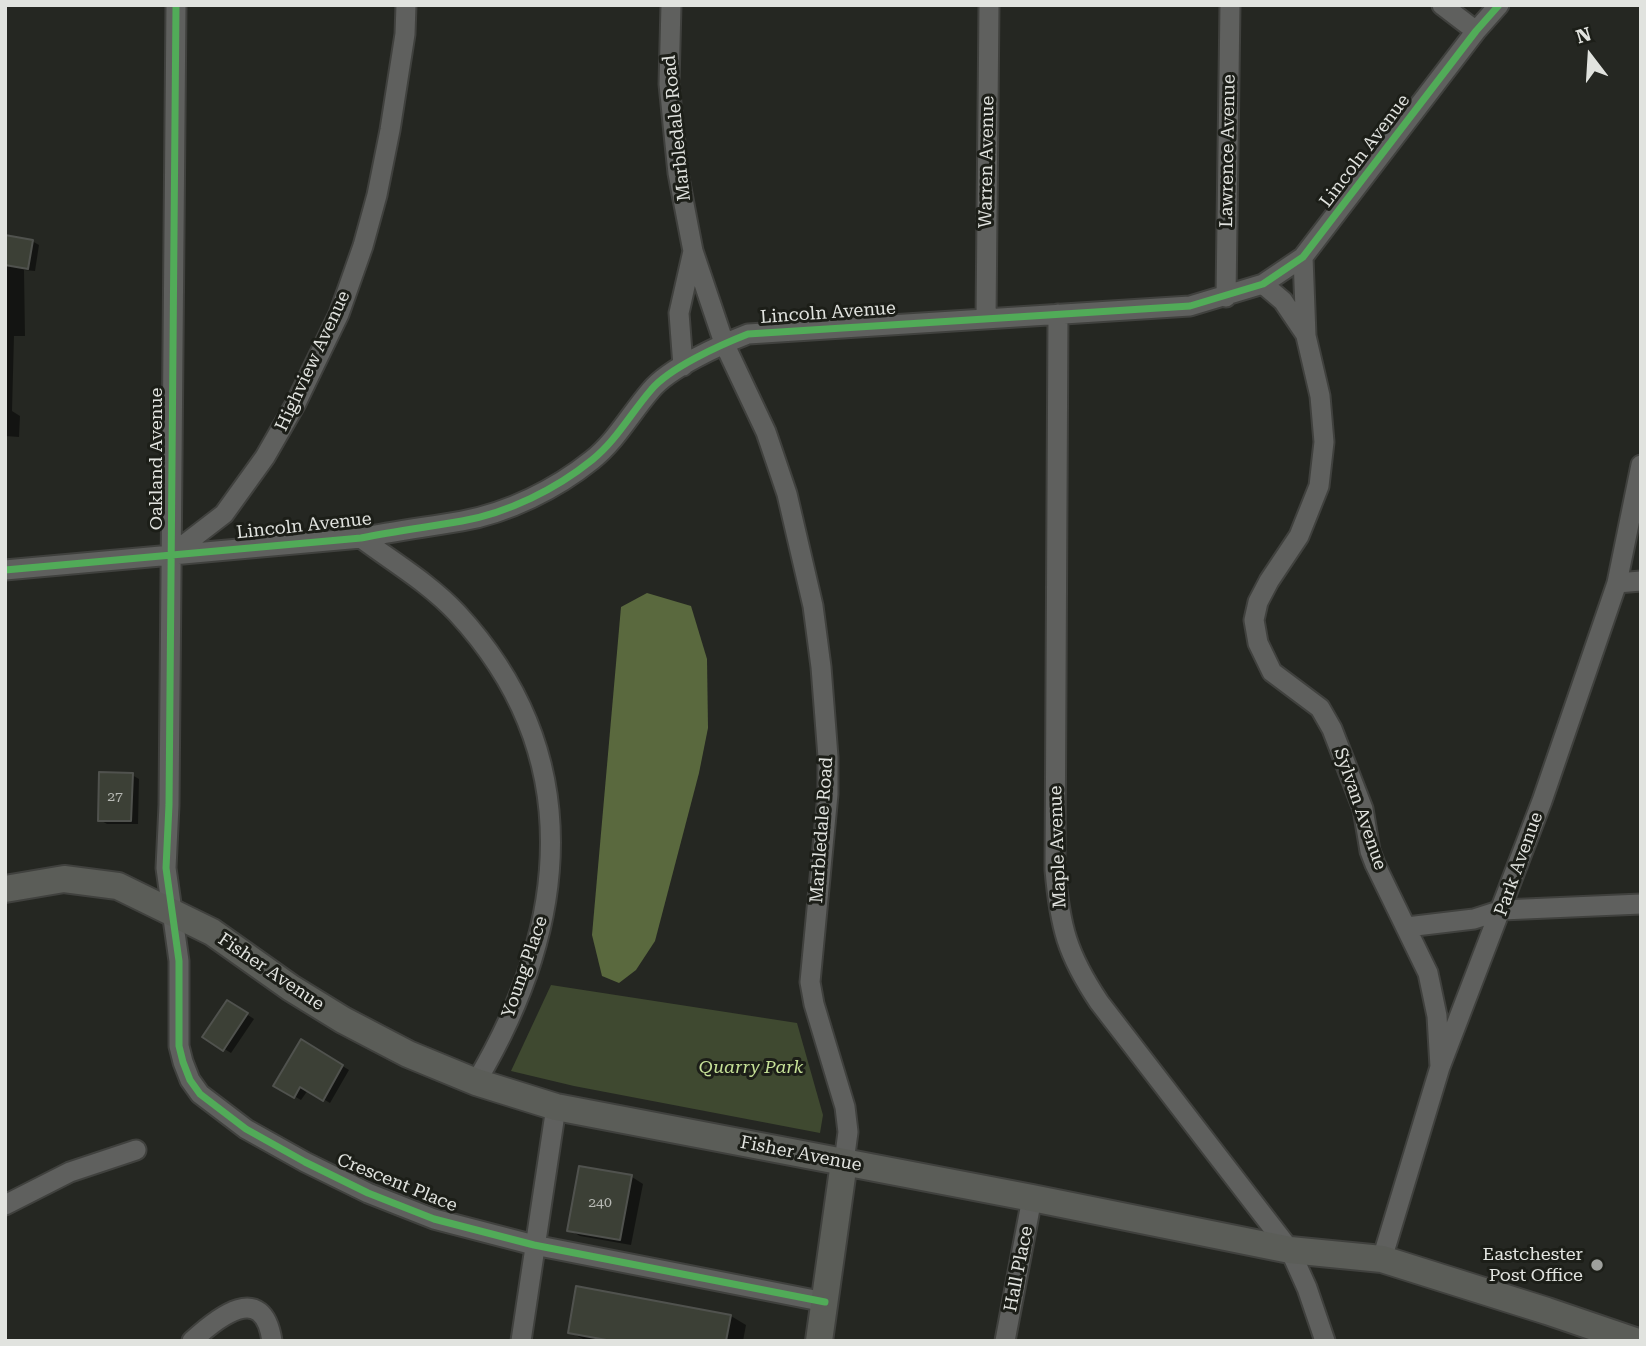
<!DOCTYPE html>
<style>
body{margin:0}
#map{position:relative;width:1646px;height:1346px;overflow:hidden;background:#252722;font-family:"Roboto Serif",serif}
canvas{display:block}
.frame{position:absolute;inset:0;border:7px solid #e1e3df;pointer-events:none}
.north{position:absolute;left:1555px;top:21px;width:70px;height:70px;-webkit-text-stroke:5px #1c1e18;paint-order:stroke;rotate:343deg;font-size:19px;font-weight:700;line-height:28px;text-align:center;color:#e1e3df}
.north::after{content:'';display:block;margin:auto;width:24px;height:32px;background:#e1e3df;clip-path:polygon(50% 0,100% 100%,50% 72%,0 100%)}
</style>
<div id="map">
<canvas width="1646" height="1346"></canvas>
<div class="frame"></div>
<div class="north">N</div>
</div>
<script>
const context = document.querySelector('canvas').getContext('2d');
context.lineJoin = 'round';
function paint(path, color) {
  context.fillStyle = color;
  context.fill(path, 'evenodd');
}
function strokePath(path, color, width, dash) {
  context.strokeStyle = color;
  context.lineWidth = width;
  context.lineCap = dash ? 'butt' : 'round';
  context.setLineDash(dash || []);
  context.stroke(path);
}
function write(font, color, halo, rows, align = 'center') {
  context.font = font + ' "Roboto Serif",serif';
  context.lineWidth = 6;
  context.setLineDash([]);
  context.textBaseline = 'middle';
  context.strokeStyle = halo;
  context.fillStyle = color;
  for (const [text, x, y, turn = 0] of rows) {
    context.save();
    context.translate(x, y);
    context.rotate((+turn || 0) * Math.PI / 180);
    context.textAlign = isNaN(turn) ? turn : align;
    if (halo) context.strokeText(text, 0, 0);
    context.fillText(text, 0, 0);
    context.restore();
  }
}
const green = new Path2D(`
 M 551,985 L 797,1023 L 823,1115 L 820,1133 L 574,1086 L 511,1071 Z`);
const water = new Path2D(`
 M 647,593 L 691,606 L 707,659 L 708,728 L 699,773 L 655,941 L 636,970 L 619,983 L 602,976 L 592,935 L 621,607 Z`);
const shadow = new Path2D(`
 M 5,237 L 32,241 L 39,245 L 35,271 L 24,270 L 25,336 L 14,336 L 12,411 L 20,416 L 19,437 L 5,436 Z
 M 132,775 L 139,779 L 138,824 L 107,824 L 100,820 Z
 M 228,1002 L 254,1019 L 231,1053 L 205,1037 Z
 M 302,1041 L 349,1070 L 330,1103 L 308,1090 L 301,1100 L 276,1086 Z
 M 581,1168 L 632,1177 L 643,1184 L 631,1245 L 580,1236 L 569,1230 Z
 M 731,1316 L 746,1325 L 743,1341 L 587,1341 L 570,1332 Z`);
const building = new Path2D(`
 M 5,235 L 33,240 L 28,269 L 5,265 Z
 M 99,772 L 133,773 L 131,821 L 98,821 Z
 M 227,1000 L 248,1013 L 223,1051 L 202,1037 Z
 M 301,1039 L 343,1065 L 323,1101 L 300,1087 L 294,1098 L 273,1086 Z
 M 579,1166 L 632,1175 L 620,1240 L 567,1231 Z
 M 576,1286 L 731,1315 L 726,1341 L 612,1341 L 568,1333 Z`);
const street = new Path2D(`
 M 176,5 L 169,805 L 166,868 L 179,961 L 179,1046 L 183,1062 L 190,1080 L 200,1094 L 246,1129 L 305,1162 L 368,1193 L 434,1219 L 534,1245 L 825,1302
 M 671,5 L 669,84 L 678,173 L 693,251 L 679,313 L 683,366
 M 1442,5 L 1476,31
 M 693,251 L 724,343 L 766,432 L 787,494 L 813,606 L 821,667 L 828,757 L 828,794 L 810,982 L 814,1004 L 845,1107 L 848,1132 L 844,1162
 M 1303,257 L 1306,336 L 1320,396 L 1324,442 L 1319,486 L 1299,536 L 1269,581 L 1258,602 L 1254,620 L 1258,643 L 1272,672 L 1320,708 L 1332,729 L 1363,809 L 1370,851 L 1375,864 L 1428,973 L 1437,1016 L 1440,1067
 M 1263,284 L 1283,301 L 1306,335
 M 1226,297 L 1230,5
 M 1058,314 L 1055,870 C 1060,927 1067,954 1099,1002 L 1290,1250 L 1307,1288 L 1325,1341
 M 986,319 L 989,5
 M 361,538 C 393,562 429,583 457,613 C 588,755 569,926 476,1082
 M 172,554 L 224,514 L 265,457 L 296,403 L 339,314 L 363,246 L 377,195 L 390,130 L 405,34 L 406,5
 M 5,570 L 361,538 C 395,531 428,527 462,521 C 508,513 556,489 592,460 C 616,441 631,413 651,390 C 669,368 720,345 748,334 L 1190,306 L 1263,284 L 1303,257 L 1476,31 L 1499,5
 M 1617,583 L 1641,581
 M 1407,927 L 1474,919 L 1502,910 L 1641,904
 M 5,1205 L 70,1172 L 136,1150
 M 1382,1259 L 1440,1067 L 1542,801 L 1617,583 L 1641,465
 M 192,1341 C 217,1318 263,1280 272,1341
 M 521,1341 L 556,1107
 M 1005,1341 L 1032,1198`);
const secondary = new Path2D(`
 M 5,889 L 64,879 L 118,886 L 212,932 L 291,988 L 343,1020 L 408,1054 L 476,1082 L 556,1107 L 1032,1198 L 1290,1250 L 1382,1259 L 1547,1311 L 1635,1341
 M 819,1341 L 844,1162`);
const cycleway = new Path2D(`
 M 176,5 L 169,805 L 166,868 L 179,961 L 179,1046 L 183,1062 L 190,1080 L 200,1094 L 246,1129 L 305,1162 L 368,1193 L 434,1219 L 534,1245 L 825,1302
 M 5,570 L 361,538 C 395,531 428,527 462,521 C 508,513 556,489 592,460 C 616,441 631,413 651,390 C 669,368 720,345 748,334 L 1190,306 L 1263,284 L 1303,257 L 1476,31 L 1499,5`);
const markers = [
 [1597,1265,7,"#9fa19d"]
];
const numberNames = [
 ["27",115,797],
 ["240",600,1203]
];
const streetNames = [
 ["Marbledale Road",677,128,-96],
 ["Lawrence Avenue",1228,151,-89],
 ["Lincoln Avenue",1365,151,-53],
 ["Warren Avenue",987,162,-89],
 ["Lincoln Avenue",828,313,-4],
 ["Highview Avenue",313,361,-65],
 ["Oakland Avenue",157,459,-90],
 ["Lincoln Avenue",304,526,-6],
 ["Sylvan Avenue",1360,809,71],
 ["Marbledale Road",822,830,-86],
 ["Maple Avenue",1058,847,-92],
 ["Park Avenue",1519,864,-70],
 ["Young Place",525,967,-71],
 ["Fisher Avenue",271,972,34],
 ["Fisher Avenue",801,1154,11],
 ["Crescent Place",397,1183,22],
 ["Hall Place",1019,1269,-79]
];
const parkNames = [
 ["Quarry Park",751,1068]
];
const poiNames = [
 ["Eastchester",1583,1255],
 ["Post Office",1583,1276]
];
paint(green, '#3f4930');
paint(water, '#5a693e');
paint(shadow, '#0007');
paint(building, '#3c4036');
strokePath(building, '#50524e', 2);
strokePath(street, '#40413e', 23);
strokePath(secondary, '#40413e', 30);
strokePath(street, '#5f605e', 19);
strokePath(secondary, '#5b5d58', 26);
strokePath(cycleway, '#51ab58', 7);
for (const [x, y, r, color] of markers) {
  const dot = new Path2D();
  dot.arc(x, y, r, 0, 2 * Math.PI);
  context.fillStyle = color;
  context.fill(dot);
  strokePath(dot, '#1c1e18', 2.5);
}
write('14px', '#b8bab5', null, numberNames);
write('18px', '#e1e3df', '#1c1e18', streetNames);
write('italic 18px', '#c7e298', '#1c1e18', parkNames);
write('18px', '#e1e3df', '#1c1e18', poiNames, 'right');
</script>
